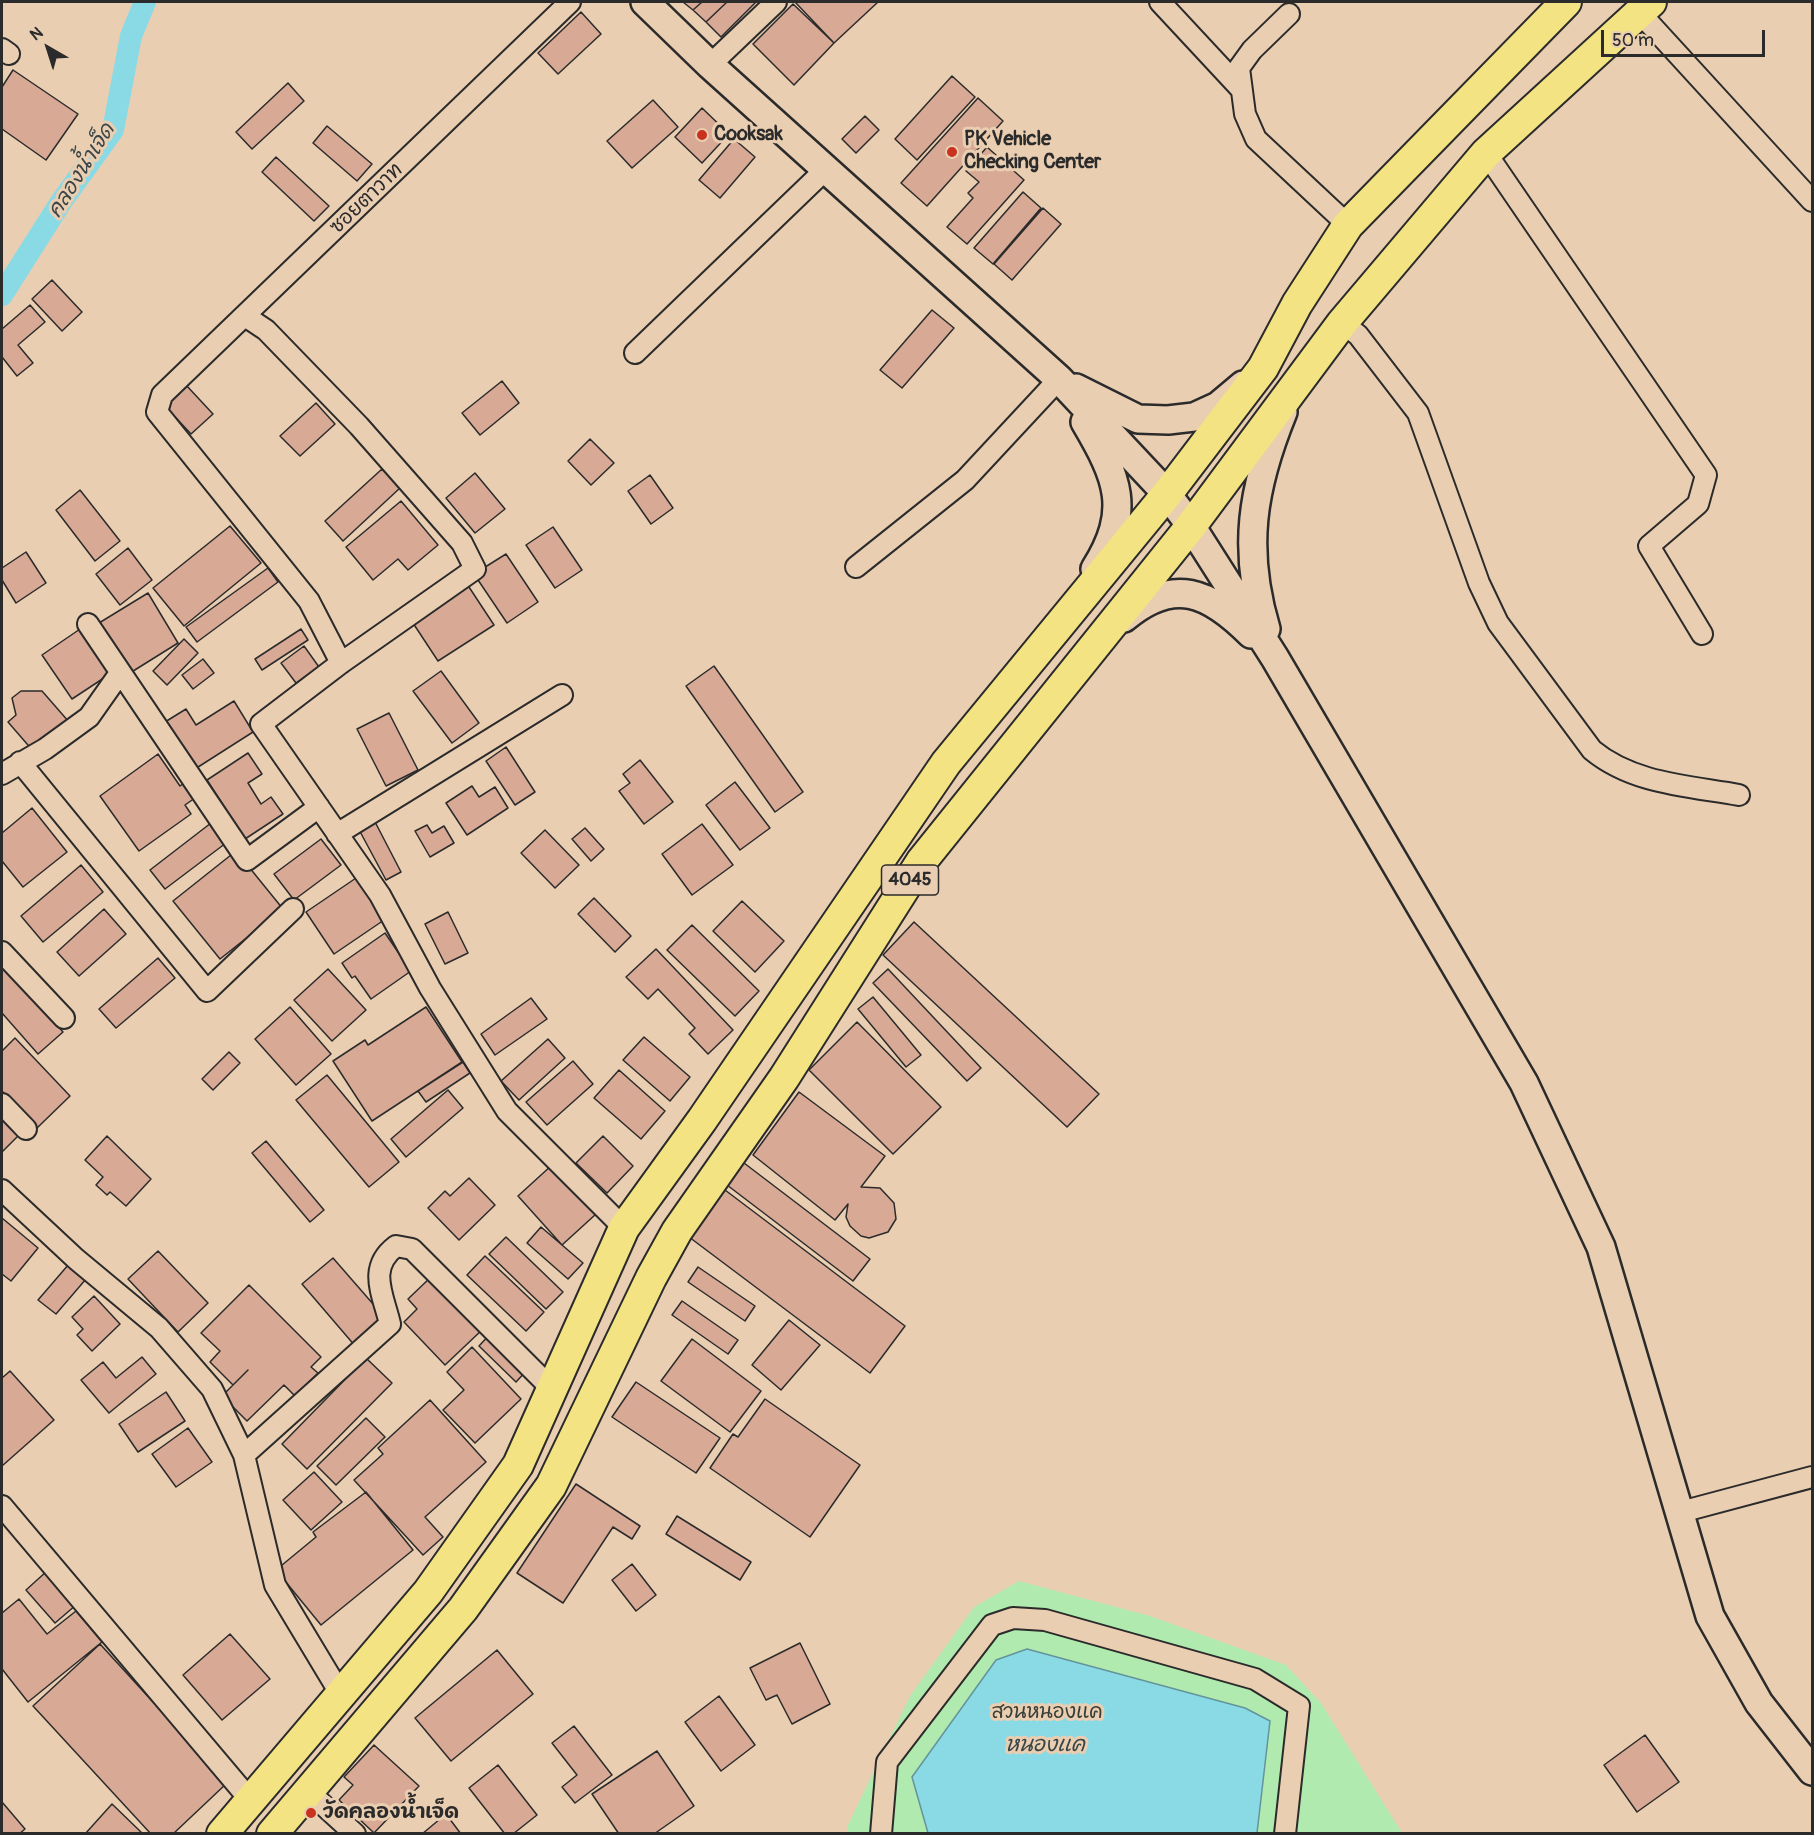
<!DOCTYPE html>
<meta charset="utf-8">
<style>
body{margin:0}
#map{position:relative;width:1814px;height:1835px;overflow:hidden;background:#eaceb1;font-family:Pangolin,sans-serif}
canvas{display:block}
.frame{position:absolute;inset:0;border:3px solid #2b2b2b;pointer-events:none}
.north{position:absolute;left:18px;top:18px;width:60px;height:60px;-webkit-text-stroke:4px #eaceb1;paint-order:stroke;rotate:321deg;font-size:16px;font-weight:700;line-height:24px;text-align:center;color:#2b2b2b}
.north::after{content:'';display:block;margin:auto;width:21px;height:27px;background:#2b2b2b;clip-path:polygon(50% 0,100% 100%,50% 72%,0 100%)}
.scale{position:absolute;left:1601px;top:30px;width:164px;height:27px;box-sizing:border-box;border:3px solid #2b2b2b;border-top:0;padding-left:8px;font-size:18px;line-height:21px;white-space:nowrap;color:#2b2b2b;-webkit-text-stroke:4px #eaceb1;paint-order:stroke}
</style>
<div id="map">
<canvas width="1814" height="1835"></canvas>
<div class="frame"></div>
<div class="north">N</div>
<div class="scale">50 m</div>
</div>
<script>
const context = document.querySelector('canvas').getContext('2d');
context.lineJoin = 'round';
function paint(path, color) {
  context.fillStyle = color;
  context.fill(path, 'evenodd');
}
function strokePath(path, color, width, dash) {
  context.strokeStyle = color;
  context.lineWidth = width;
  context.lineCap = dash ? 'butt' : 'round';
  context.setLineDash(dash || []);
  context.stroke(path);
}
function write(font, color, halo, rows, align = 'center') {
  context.font = font + ' Pangolin,"Playpen Sans Thai",sans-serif';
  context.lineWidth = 6;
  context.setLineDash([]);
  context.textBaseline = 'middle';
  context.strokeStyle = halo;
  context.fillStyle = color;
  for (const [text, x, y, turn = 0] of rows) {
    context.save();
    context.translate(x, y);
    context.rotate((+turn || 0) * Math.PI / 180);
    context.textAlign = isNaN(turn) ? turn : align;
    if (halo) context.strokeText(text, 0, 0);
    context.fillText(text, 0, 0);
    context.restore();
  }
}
const green = new Path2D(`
 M 1019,1581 L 1150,1616 L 1286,1665 L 1321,1703 L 1402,1833 L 849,1834 L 847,1827 L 910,1696 L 974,1607 Z`);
const water = new Path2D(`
 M 1027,1649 L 1245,1708 L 1270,1721 L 1257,1833 L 928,1833 L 912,1777 L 996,1660 Z`);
const canal = new Path2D(`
 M 2,295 L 61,202 L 113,130 L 131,36 L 145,2`);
const building = new Path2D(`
 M 683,2 L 702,2 L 693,10 Z
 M 702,2 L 727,2 L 706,22 L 693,10 Z
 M 727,2 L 756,2 L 721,37 L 706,22 Z
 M 795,2 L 878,2 L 834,43 Z
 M 793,4 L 834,43 L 794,85 L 753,44 Z
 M 581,12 L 601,34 L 558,74 L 538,53 Z
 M 13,70 L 78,114 L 46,160 L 2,129 L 2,87 Z
 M 952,76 L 975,97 L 917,160 L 895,139 Z
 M 288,83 L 304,101 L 252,149 L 236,132 Z
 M 978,98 L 1003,121 L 927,206 L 901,183 Z
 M 653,100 L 678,127 L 632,168 L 607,141 Z
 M 702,108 L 729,134 L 702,163 L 675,137 Z
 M 865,116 L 879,130 L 856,153 L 842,139 Z
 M 327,126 L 372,164 L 357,181 L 313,143 Z
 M 734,139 L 755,157 L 720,198 L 699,180 Z
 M 987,147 L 1024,180 L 967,244 L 947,227 L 973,198 L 968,193 L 979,182 L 966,171 Z
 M 276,157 L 329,206 L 314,221 L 262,172 Z
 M 1023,192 L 1041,208 L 993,264 L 974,248 Z
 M 1043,208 L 1061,224 L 1012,280 L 994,264 Z
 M 52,280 L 82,312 L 62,331 L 32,299 Z
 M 30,305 L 45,322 L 18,345 L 33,363 L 17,376 L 2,357 L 2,329 Z
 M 932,310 L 954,328 L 902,388 L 880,370 Z
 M 502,381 L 519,403 L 480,435 L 462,413 Z
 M 186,385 L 213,414 L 191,434 L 164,405 Z
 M 316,403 L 335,424 L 300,456 L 280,436 Z
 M 590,439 L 614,463 L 591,485 L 568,461 Z
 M 382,469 L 400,488 L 343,541 L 325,521 Z
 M 475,473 L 505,509 L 475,533 L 446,498 Z
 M 650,475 L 673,508 L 651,524 L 628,491 Z
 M 80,490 L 120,541 L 95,561 L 56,510 Z
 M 401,501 L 438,545 L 408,570 L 398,559 L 373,580 L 346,547 Z
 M 230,526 L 261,563 L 184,626 L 153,588 Z
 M 553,527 L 582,570 L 555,588 L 526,545 Z
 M 128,548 L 152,580 L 120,605 L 96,574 Z
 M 26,552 L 46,583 L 16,603 L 2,580 L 2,568 Z
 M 506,554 L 538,602 L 507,623 L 474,574 Z
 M 268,568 L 278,582 L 197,642 L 186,627 Z
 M 467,584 L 494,625 L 438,661 L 411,620 Z
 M 148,593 L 178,643 L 130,673 L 99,623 Z
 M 83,627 L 113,672 L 72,699 L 42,655 Z
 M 301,629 L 308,640 L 262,670 L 255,659 Z
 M 184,639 L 198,653 L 167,685 L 153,671 Z
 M 304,646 L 319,667 L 296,683 L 281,663 Z
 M 203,659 L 214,673 L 193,689 L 182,675 Z
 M 714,666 L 803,792 L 775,812 L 686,686 Z
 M 441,671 L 479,723 L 452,743 L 413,691 Z
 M 21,691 L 42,691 L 69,722 L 34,752 L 8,722 L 16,715 L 12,698 Z
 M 234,701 L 253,732 L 195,769 L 165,722 L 186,709 L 196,725 Z
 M 389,713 L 418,770 L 386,786 L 357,729 Z
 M 506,747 L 535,792 L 515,805 L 486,761 Z
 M 248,753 L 262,774 L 248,783 L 261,804 L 271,797 L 283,814 L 245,839 L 207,780 Z
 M 158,754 L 180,786 L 184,783 L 195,798 L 185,805 L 191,814 L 139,851 L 100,796 Z
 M 640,760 L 673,802 L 644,824 L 619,791 L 630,783 L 623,774 Z
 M 735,782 L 770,828 L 740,850 L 706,805 Z
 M 472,786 L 479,797 L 495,787 L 508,808 L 467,835 L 446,803 Z
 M 32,808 L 67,852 L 23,887 L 2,861 L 2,833 Z
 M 373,818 L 401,872 L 386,880 L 357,826 Z
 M 211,823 L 226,843 L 165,889 L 150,870 Z
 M 702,824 L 733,865 L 692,895 L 662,854 Z
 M 427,825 L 432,833 L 444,826 L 454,843 L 430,857 L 415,831 Z
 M 585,828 L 604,849 L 591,861 L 572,839 Z
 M 545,830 L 579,865 L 555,888 L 521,853 Z
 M 321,839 L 341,865 L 294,900 L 274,874 Z
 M 236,851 L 283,909 L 220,959 L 173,901 Z
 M 81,865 L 103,892 L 43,942 L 21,916 Z
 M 359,876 L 387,918 L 334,954 L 306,912 Z
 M 594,898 L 631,936 L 615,952 L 578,914 Z
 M 742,901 L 784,941 L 755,972 L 713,931 Z
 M 104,909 L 126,934 L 79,976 L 57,952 Z
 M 448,912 L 468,953 L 445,964 L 425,924 Z
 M 914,922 L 1099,1094 L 1067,1127 L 883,955 Z
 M 692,925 L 759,991 L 735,1016 L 667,950 Z
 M 385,933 L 411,971 L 371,999 L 355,976 L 352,978 L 342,963 Z
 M 656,949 L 733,1030 L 708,1054 L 689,1034 L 695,1028 L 658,989 L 648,999 L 626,977 Z
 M 158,958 L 175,978 L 116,1028 L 99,1009 Z
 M 2,963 L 63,1032 L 38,1054 L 2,1013 Z
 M 328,969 L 366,1010 L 332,1041 L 294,1000 Z
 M 888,969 L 981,1068 L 967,1081 L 873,983 Z
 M 873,997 L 921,1055 L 906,1067 L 858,1009 Z
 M 531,998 L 547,1019 L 495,1055 L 481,1034 Z
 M 290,1007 L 331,1054 L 296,1085 L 255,1039 Z
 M 426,1007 L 462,1062 L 372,1121 L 333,1061 L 365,1040 L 368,1045 Z
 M 857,1022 L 941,1107 L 893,1154 L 809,1070 Z
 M 644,1037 L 690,1077 L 670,1101 L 623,1060 Z
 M 15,1038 L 70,1096 L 37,1128 L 2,1091 L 2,1051 Z
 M 548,1039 L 565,1058 L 519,1100 L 501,1081 Z
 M 229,1052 L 240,1063 L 213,1090 L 202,1079 Z
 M 573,1061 L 593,1084 L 547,1125 L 526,1102 Z
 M 463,1062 L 470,1073 L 426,1102 L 418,1091 Z
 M 619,1070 L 665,1111 L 641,1139 L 594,1098 Z
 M 327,1075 L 399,1162 L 369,1187 L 296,1100 Z
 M 448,1090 L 463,1108 L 406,1157 L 391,1139 Z
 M 799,1092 L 885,1156 L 861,1187 L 880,1188 L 894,1203 L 896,1219 L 888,1232 L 869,1238 L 861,1236 L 850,1226 L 846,1217 L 848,1204 L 835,1220 L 753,1155 Z
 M 2,1118 L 19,1135 L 2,1152 Z
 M 107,1136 L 151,1179 L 126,1206 L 110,1192 L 107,1195 L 96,1185 L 103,1177 L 85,1160 Z
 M 603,1136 L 633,1166 L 607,1193 L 576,1163 Z
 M 266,1141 L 324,1210 L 310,1222 L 252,1153 Z
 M 744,1163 L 870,1259 L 853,1281 L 727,1185 Z
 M 552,1165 L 596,1214 L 562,1245 L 518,1196 Z
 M 469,1178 L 495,1205 L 459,1240 L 428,1208 L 445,1191 L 450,1196 Z
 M 725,1190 L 905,1326 L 870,1373 L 689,1237 Z
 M 2,1218 L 38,1248 L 11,1281 L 2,1274 Z
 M 541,1227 L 583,1263 L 568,1279 L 527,1243 Z
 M 506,1237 L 563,1292 L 546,1309 L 489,1254 Z
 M 158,1251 L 208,1303 L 178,1332 L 128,1279 Z
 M 485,1256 L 544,1312 L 526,1331 L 467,1275 Z
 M 333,1258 L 387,1320 L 356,1347 L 302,1284 Z
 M 69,1264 L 86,1279 L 56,1314 L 38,1300 Z
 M 698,1267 L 755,1306 L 745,1321 L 688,1282 Z
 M 432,1276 L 483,1329 L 445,1365 L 404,1322 L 417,1309 L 408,1299 Z
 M 249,1285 L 321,1357 L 311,1367 L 318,1373 L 295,1396 L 284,1385 L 247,1421 L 222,1396 L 248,1370 L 233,1385 L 210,1362 L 220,1351 L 201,1333 Z
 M 94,1296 L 120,1324 L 92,1351 L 77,1335 L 83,1329 L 72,1317 Z
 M 682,1301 L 738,1340 L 728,1354 L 672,1315 Z
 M 789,1320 L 820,1345 L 781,1390 L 752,1365 Z
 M 491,1333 L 528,1369 L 516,1382 L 479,1346 Z
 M 692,1339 L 761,1391 L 730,1432 L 661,1381 Z
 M 472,1347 L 521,1399 L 475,1443 L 443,1410 L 464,1390 L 447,1372 Z
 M 142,1357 L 156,1374 L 109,1413 L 81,1380 L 103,1362 L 116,1378 Z
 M 366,1358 L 392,1383 L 307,1469 L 282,1444 Z
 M 10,1371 L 54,1420 L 2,1466 L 2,1378 Z
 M 636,1382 L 720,1438 L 696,1473 L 612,1417 Z
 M 166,1392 L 185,1421 L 138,1452 L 119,1424 Z
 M 765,1399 L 860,1465 L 810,1537 L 710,1468 L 733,1434 L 738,1437 Z
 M 430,1400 L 486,1462 L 425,1517 L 443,1537 L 423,1555 L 354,1480 L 383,1454 L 378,1448 Z
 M 366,1418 L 385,1437 L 336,1485 L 317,1466 Z
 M 188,1428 L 212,1462 L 176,1487 L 152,1454 Z
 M 314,1472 L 342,1502 L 311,1530 L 283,1500 Z
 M 576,1484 L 640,1526 L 632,1539 L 613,1527 L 563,1603 L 517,1573 Z
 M 366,1492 L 413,1550 L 321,1625 L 276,1570 L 316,1537 L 313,1532 Z
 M 677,1516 L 751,1562 L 740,1580 L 666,1534 Z
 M 632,1564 L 656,1595 L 636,1611 L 612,1580 Z
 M 47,1571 L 76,1605 L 55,1623 L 26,1590 Z
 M 19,1599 L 47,1634 L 76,1611 L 102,1642 L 28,1702 L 2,1669 L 2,1613 Z
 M 230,1634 L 270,1679 L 222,1720 L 183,1675 Z
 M 800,1643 L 830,1704 L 792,1724 L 777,1695 L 766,1700 L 750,1668 Z
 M 100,1644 L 227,1783 L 173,1834 L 151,1834 L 33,1706 Z
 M 497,1650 L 533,1694 L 451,1761 L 415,1718 Z
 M 719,1696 L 755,1745 L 721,1771 L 685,1722 Z
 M 574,1726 L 612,1775 L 575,1803 L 562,1787 L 577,1775 L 552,1743 Z
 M 1645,1735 L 1679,1782 L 1637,1812 L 1604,1765 Z
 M 374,1745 L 419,1786 L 374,1833 L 339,1800 L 353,1785 L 344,1777 Z
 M 657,1751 L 694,1806 L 654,1834 L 619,1834 L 592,1794 Z
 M 498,1765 L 537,1815 L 513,1834 L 505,1834 L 469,1788 Z
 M 2,1802 L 25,1829 L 19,1834 L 2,1834 Z
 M 112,1804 L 143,1834 L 85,1834 Z
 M 446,1814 L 461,1834 L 422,1834 Z`);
const street = new Path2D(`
 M 1160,2 L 1240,88
 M 1640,13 L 1812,201
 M 1289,14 L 1252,50 L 1239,68 L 1245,114 L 1256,139 L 1348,225
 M 2,49 L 9,54
 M 710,65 L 776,2
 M 1486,153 L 1706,475 L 1698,504 L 1649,546 L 1702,634
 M 245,316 L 266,330 L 359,426 L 462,543 L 475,569 L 341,663 L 261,724 L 380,895 L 430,988 L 507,1111 L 624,1228
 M 1342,323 L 1358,335 L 1418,413 L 1479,583 L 1498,623 L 1592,750 C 1633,784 1689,786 1739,795
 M 635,353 L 825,170
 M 856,567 L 965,480 L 1059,379
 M 88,624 L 247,860 L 319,807
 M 341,663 L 309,601 L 157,412 L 162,395 L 570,2
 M 20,762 L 207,991 L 293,909
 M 2,774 L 45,749 L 89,717 L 120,673
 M 337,834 L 562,695
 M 2,952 L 64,1018
 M 2,1104 L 26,1129
 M 2,1190 L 76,1259 L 159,1328 L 212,1389 L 244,1455 L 275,1585 L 340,1693
 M 244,1455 L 390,1324 C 383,1294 367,1268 396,1246 L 412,1249 L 553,1390
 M 2,1506 L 251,1801
 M 1677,1513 L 1812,1477
 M 309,1792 L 355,1834
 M 881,1834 L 887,1762 L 992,1625 L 1013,1618 L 1045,1620 L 1255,1679 L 1299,1706 L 1285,1834`);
const secondary = new Path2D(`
 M 645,2 L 710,65 L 1059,379 L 1167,494 L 1191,526 L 1275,658 L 1524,1083 L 1601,1247 L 1710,1616 L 1759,1703 L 1812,1771
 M 1076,388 L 1138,419 L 1168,420 L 1194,417 L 1218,406 L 1243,385
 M 1085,422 C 1118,478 1132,510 1095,569
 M 1124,618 C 1174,576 1209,592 1251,634
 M 1266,629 C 1242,549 1252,488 1283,412`);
const primary = new Path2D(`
 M 222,1834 L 428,1592 L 518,1465 L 624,1228 L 702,1120 L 946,763 L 1167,494 L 1263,368 L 1297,304 L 1348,225 L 1566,2
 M 272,1834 L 463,1609 L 551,1486 L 651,1278 L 677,1231 L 784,1078 L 921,862 L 1191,526 L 1342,323 L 1486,153 L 1651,2`);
const markers = [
 [702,135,6,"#c8321e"],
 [952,152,6,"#c8321e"],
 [311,1813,6,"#c8321e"]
];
const shields = [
 [910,880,57]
];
const shieldNames = [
 ["4045",910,880]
];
const poiNames = [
 ["Cooksak",714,135],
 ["PK Vehicle",964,140],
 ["Checking Center",964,163],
 ["วัดคลองน้ำเจ็ด",323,1813]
];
const streetNames = [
 ["ซอยตาวาท",367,199,-44]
];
const parkNames = [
 ["สวนหนองแค",1047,1713]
];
const waterNames = [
 ["คลองน้ำเจ็ด",82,171,-58],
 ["หนองแค",1045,1746]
];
paint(green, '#b0eaae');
paint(water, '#8adae6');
strokePath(water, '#64949b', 1.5);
strokePath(canal, '#8adae6', 22);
paint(building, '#d8a995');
strokePath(building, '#2b2b2b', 1.5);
strokePath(street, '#2b2b2b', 24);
strokePath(secondary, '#2b2b2b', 32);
strokePath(primary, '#2b2b2b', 34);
strokePath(street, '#eaceb1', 20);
strokePath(secondary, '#eaceb1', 27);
strokePath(primary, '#f4e382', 30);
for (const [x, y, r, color] of markers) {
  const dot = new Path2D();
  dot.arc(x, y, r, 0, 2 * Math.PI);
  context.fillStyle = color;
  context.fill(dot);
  strokePath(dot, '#eaceb1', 2);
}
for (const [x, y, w] of shields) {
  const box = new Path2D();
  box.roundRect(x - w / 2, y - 15, w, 30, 4.5);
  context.fillStyle = '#eaceb1';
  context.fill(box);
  strokePath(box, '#2b2b2b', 1.5);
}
write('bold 18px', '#2b2b2b', null, shieldNames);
write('bold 20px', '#2b2b2b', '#eaceb1', poiNames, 'left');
write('20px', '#2b2b2b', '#eaceb1', streetNames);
write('20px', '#383e38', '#eaceb1', parkNames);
write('italic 21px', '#394547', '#eaceb1', waterNames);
</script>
